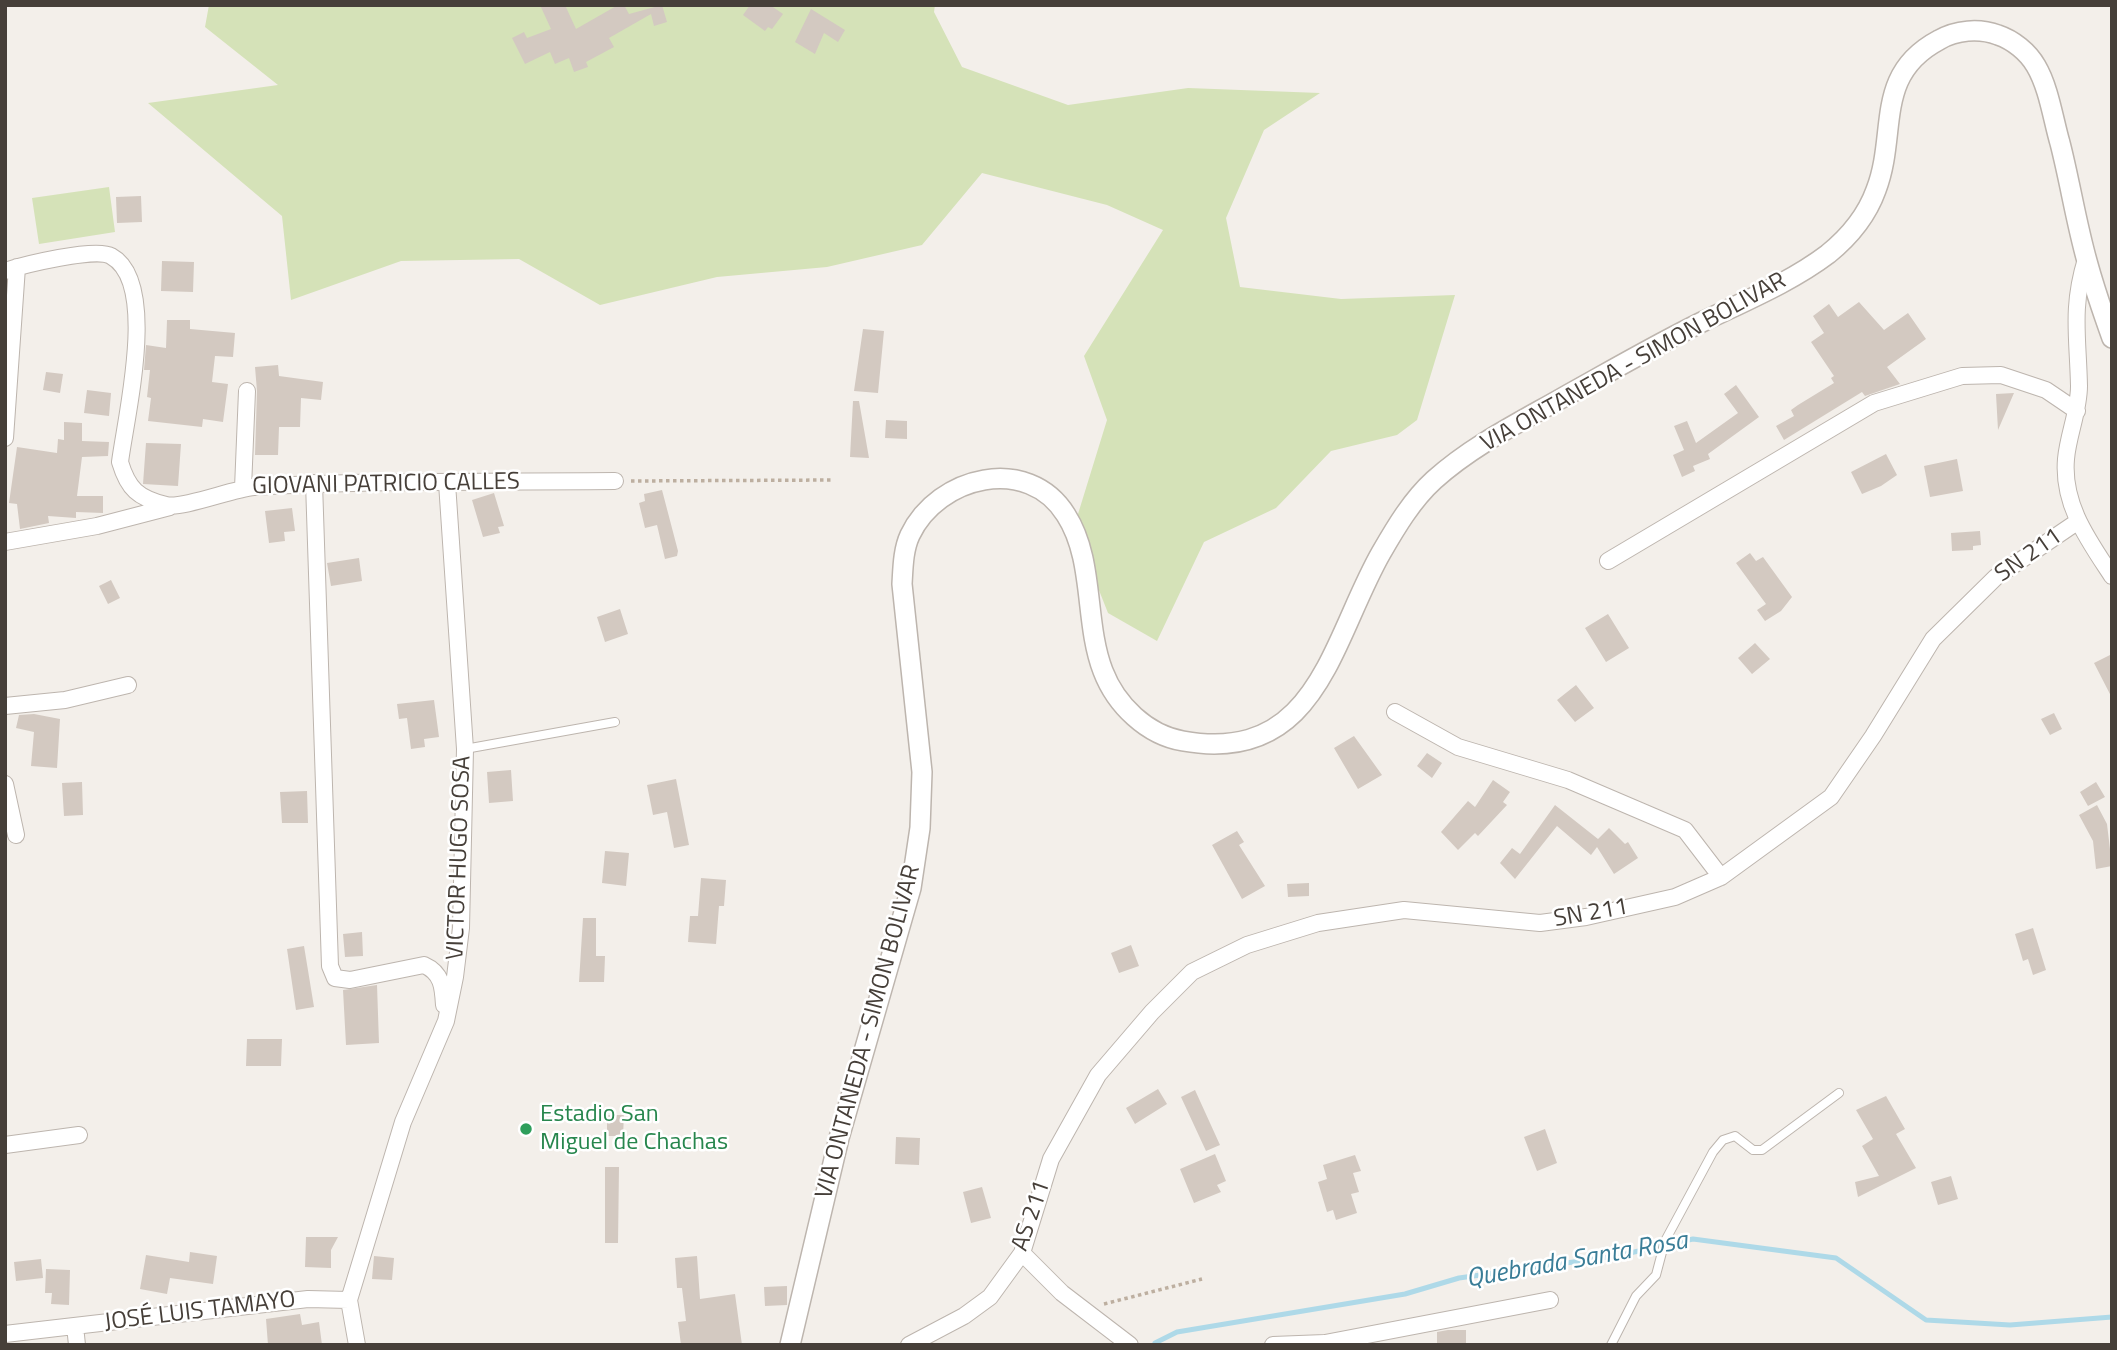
<!DOCTYPE html>
<meta charset="utf-8">
<style>
body{margin:0}
#map{position:relative;width:2117px;height:1350px;overflow:hidden;background:#f3efea;font-family:"Titillium Web",sans-serif}
canvas{display:block}
.frame{position:absolute;inset:0;border:7px solid #463f39;pointer-events:none}
</style>
<div id="map">
<canvas width="2117" height="1350"></canvas>
<div class="frame"></div>
</div>
<script>
const context = document.querySelector('canvas').getContext('2d');
context.lineJoin = 'round';
function paint(path, color) {
  context.fillStyle = color;
  context.fill(path, 'evenodd');
}
function strokePath(path, color, width, dash) {
  context.strokeStyle = color;
  context.lineWidth = width;
  context.lineCap = dash ? 'butt' : 'round';
  context.setLineDash(dash || []);
  context.stroke(path);
}
function write(font, color, halo, rows, align = 'center') {
  context.font = font + ' "Titillium Web",sans-serif';
  context.lineWidth = 5;
  context.setLineDash([]);
  context.textBaseline = 'middle';
  context.strokeStyle = halo;
  context.fillStyle = color;
  for (const [text, x, y, turn = 0] of rows) {
    context.save();
    context.translate(x, y);
    context.rotate((+turn || 0) * Math.PI / 180);
    context.textAlign = isNaN(turn) ? turn : align;
    if (halo) context.strokeText(text, 0, 0);
    context.fillText(text, 0, 0);
    context.restore();
  }
}
const green = new Path2D(`
 M 209,5 L 935,5 L 934,12 L 962,67 L 1068,105 L 1188,88 L 1320,93 L 1264,130 L 1226,218 L 1240,287 L 1341,299 L 1455,295 L 1417,420 L 1397,435 L 1331,451 L 1276,508 L 1204,542 L 1157,641 L 1108,613 L 1074,527 L 1107,420 L 1084,356 L 1163,230 L 1107,205 L 982,173 L 922,245 L 827,267 L 717,277 L 600,305 L 519,259 L 401,261 L 291,300 L 282,216 L 148,103 L 278,85 L 205,27 Z
 M 109,187 L 115,232 L 39,244 L 32,198 Z`);
const stream = new Path2D(`
 M 1155,1343 L 1177,1332 L 1405,1294 L 1459,1278 L 1616,1256 L 1693,1239 L 1836,1258 L 1926,1320 L 2010,1325 L 2112,1317`);
const building = new Path2D(`
 M 540,5 L 565,5 L 576,29 L 618,5 L 624,5 L 629,14 L 662,5 L 667,22 L 654,26 L 651,14 L 609,38 L 614,47 L 586,62 L 588,67 L 574,72 L 569,58 L 555,64 L 550,52 L 525,64 L 512,38 L 524,32 L 527,38 L 551,29 Z
 M 750,5 L 770,5 L 783,14 L 772,29 L 768,27 L 765,31 L 743,15 Z
 M 811,9 L 845,30 L 838,42 L 824,33 L 815,54 L 795,42 Z
 M 141,196 L 142,222 L 117,223 L 116,197 Z
 M 162,261 L 194,262 L 193,292 L 161,291 Z
 M 1859,302 L 1884,330 L 1908,313 L 1926,339 L 1887,367 L 1900,384 L 1865,396 L 1862,392 L 1784,440 L 1776,426 L 1794,416 L 1791,410 L 1798,405 L 1834,383 L 1831,378 L 1834,376 L 1811,342 L 1824,333 L 1813,316 L 1829,304 L 1838,317 Z
 M 167,320 L 190,320 L 190,329 L 235,333 L 233,357 L 215,356 L 212,382 L 228,384 L 223,422 L 203,419 L 202,427 L 148,421 L 151,398 L 147,397 L 150,370 L 144,370 L 146,345 L 166,348 Z
 M 863,329 L 884,331 L 878,393 L 854,391 Z
 M 278,365 L 279,376 L 323,382 L 321,400 L 301,398 L 300,427 L 279,427 L 278,455 L 255,455 L 257,391 L 255,367 Z
 M 46,372 L 63,374 L 60,393 L 43,390 Z
 M 1736,385 L 1759,417 L 1708,454 L 1710,459 L 1693,466 L 1695,471 L 1682,477 L 1673,455 L 1684,450 L 1674,426 L 1687,421 L 1696,443 L 1738,413 L 1724,394 Z
 M 87,390 L 111,393 L 109,416 L 84,413 Z
 M 2014,393 L 1998,430 L 1996,394 Z
 M 853,401 L 859,401 L 869,458 L 850,457 Z
 M 886,420 L 907,421 L 907,439 L 885,438 Z
 M 64,422 L 82,423 L 82,441 L 109,442 L 108,456 L 82,457 L 77,496 L 103,496 L 103,513 L 76,512 L 76,518 L 48,516 L 49,523 L 20,529 L 17,504 L 9,503 L 17,447 L 57,453 L 58,439 L 64,440 Z
 M 146,443 L 181,444 L 178,486 L 143,484 Z
 M 1886,454 L 1897,475 L 1881,486 L 1862,494 L 1851,472 Z
 M 1957,459 L 1963,491 L 1930,497 L 1924,466 Z
 M 662,490 L 678,551 L 677,556 L 665,559 L 657,525 L 645,528 L 639,503 L 645,501 L 644,494 Z
 M 494,493 L 504,526 L 498,527 L 500,533 L 483,537 L 472,500 Z
 M 292,508 L 295,531 L 284,532 L 285,541 L 269,543 L 265,511 Z
 M 1980,531 L 1981,545 L 1973,546 L 1973,550 L 1952,551 L 1951,533 Z
 M 1750,553 L 1756,561 L 1763,557 L 1792,597 L 1781,611 L 1765,621 L 1757,610 L 1766,604 L 1736,563 Z
 M 359,558 L 362,581 L 331,586 L 327,563 Z
 M 111,580 L 120,598 L 108,604 L 99,586 Z
 M 620,609 L 628,634 L 605,642 L 597,617 Z
 M 1608,614 L 1629,648 L 1606,662 L 1585,628 Z
 M 1755,643 L 1770,659 L 1752,674 L 1738,658 Z
 M 2112,654 L 2112,698 L 2094,663 Z
 M 1576,685 L 1594,708 L 1575,722 L 1557,700 Z
 M 434,700 L 439,737 L 424,739 L 425,747 L 411,749 L 407,718 L 399,719 L 397,704 Z
 M 2054,713 L 2062,729 L 2050,735 L 2041,719 Z
 M 34,714 L 60,719 L 57,768 L 31,766 L 34,732 L 16,728 L 19,715 Z
 M 1354,736 L 1382,775 L 1358,789 L 1334,748 Z
 M 1427,753 L 1442,763 L 1432,778 L 1417,766 Z
 M 511,770 L 513,801 L 489,803 L 487,772 Z
 M 676,779 L 689,845 L 674,848 L 667,812 L 653,815 L 647,785 Z
 M 1493,780 L 1510,792 L 1503,802 L 1507,805 L 1478,836 L 1475,833 L 1458,850 L 1441,832 L 1468,801 L 1475,807 Z
 M 82,782 L 83,815 L 64,816 L 62,783 Z
 M 2096,782 L 2105,797 L 2088,806 L 2080,792 Z
 M 307,791 L 308,823 L 282,823 L 280,792 Z
 M 1555,805 L 1598,839 L 1609,828 L 1625,844 L 1628,842 L 1638,858 L 1614,874 L 1597,847 L 1591,855 L 1557,826 L 1515,879 L 1500,863 L 1512,848 L 1520,854 Z
 M 2097,805 L 2107,824 L 2112,866 L 2096,869 L 2093,841 L 2079,815 Z
 M 1237,831 L 1244,842 L 1239,845 L 1265,886 L 1242,899 L 1212,845 Z
 M 605,851 L 629,853 L 626,886 L 602,883 Z
 M 701,878 L 726,880 L 724,906 L 719,906 L 716,944 L 688,942 L 690,916 L 698,916 Z
 M 1309,883 L 1309,896 L 1288,897 L 1287,884 Z
 M 583,918 L 596,918 L 596,956 L 605,956 L 604,982 L 579,982 Z
 M 2033,928 L 2046,970 L 2033,975 L 2028,959 L 2023,961 L 2015,934 Z
 M 362,932 L 363,956 L 345,957 L 343,934 Z
 M 1131,945 L 1139,966 L 1119,973 L 1111,953 Z
 M 304,946 L 314,1007 L 296,1010 L 287,949 Z
 M 377,985 L 379,1043 L 346,1045 L 343,990 Z
 M 247,1039 L 282,1039 L 281,1066 L 246,1066 Z
 M 1158,1089 L 1167,1104 L 1135,1124 L 1126,1108 Z
 M 1195,1090 L 1220,1145 L 1206,1151 L 1181,1097 Z
 M 1886,1096 L 1905,1129 L 1896,1134 L 1916,1168 L 1858,1197 L 1855,1182 L 1879,1176 L 1862,1146 L 1873,1139 L 1856,1110 Z
 M 607,1115 L 624,1115 L 623,1136 L 607,1136 Z
 M 1545,1129 L 1557,1163 L 1537,1171 L 1524,1137 Z
 M 896,1137 L 920,1138 L 919,1165 L 895,1164 Z
 M 1215,1154 L 1226,1181 L 1217,1185 L 1221,1192 L 1194,1203 L 1180,1169 Z
 M 1355,1155 L 1361,1171 L 1353,1173 L 1359,1192 L 1351,1194 L 1357,1213 L 1336,1220 L 1333,1210 L 1327,1212 L 1318,1182 L 1327,1179 L 1323,1165 Z
 M 605,1167 L 619,1167 L 618,1243 L 605,1243 Z
 M 1951,1176 L 1958,1199 L 1938,1205 L 1931,1182 Z
 M 982,1187 L 991,1218 L 971,1223 L 963,1192 Z
 M 306,1237 L 338,1237 L 331,1250 L 331,1268 L 305,1267 Z
 M 190,1252 L 217,1256 L 213,1284 L 170,1278 L 167,1294 L 140,1289 L 146,1255 L 189,1262 Z
 M 374,1256 L 394,1258 L 392,1280 L 372,1279 Z
 M 697,1256 L 700,1299 L 735,1294 L 742,1345 L 681,1345 L 678,1322 L 686,1321 L 682,1288 L 677,1288 L 675,1258 Z
 M 41,1259 L 43,1278 L 16,1281 L 14,1262 Z
 M 46,1269 L 70,1270 L 69,1305 L 51,1304 L 52,1293 L 45,1293 Z
 M 787,1286 L 787,1305 L 765,1306 L 764,1287 Z
 M 300,1314 L 302,1325 L 319,1322 L 322,1345 L 268,1345 L 266,1319 Z
 M 1448,1330 L 1466,1330 L 1466,1345 L 1437,1345 L 1437,1332 Z`);
const path = new Path2D(`
 M 631,481 L 833,480
 M 1104,1304 L 1202,1279`);
const service = new Path2D(`
 M 465,749 L 615,722
 M 1611,1345 L 1636,1296 L 1656,1275 L 1665,1241 L 1713,1152 L 1723,1140 L 1735,1136 L 1753,1150 L 1762,1150 L 1839,1093`);
const minor = new Path2D(`
 M 2086,259 C 2071,308 2078,337 2079,386 C 2079,411 2068,435 2066,459 C 2062,505 2089,541 2112,576
 M 5,271 C 23,265 96,247 111,256 C 159,282 126,415 120,462 C 128,489 138,498 166,505 C 183,509 232,489 254,487 C 374,480 495,482 615,481
 M 5,438 L 17,267
 M 314,483 L 330,966 L 335,978 L 350,980 L 424,965 C 442,973 443,987 444,1005
 M 243,488 L 247,391
 M 5,542 L 97,526 L 170,507
 M 1608,561 L 1874,403 L 1962,376 L 2001,375 L 2046,390 L 2077,411
 M 5,706 L 65,700 L 128,685
 M 1395,712 L 1458,747 L 1568,780 L 1685,830 L 1721,877
 M 5,784 L 16,835
 M 5,1145 L 79,1135
 M 1022,1253 L 1062,1293 L 1130,1345
 M 349,1300 L 403,1122 L 446,1021 L 455,977 L 461,928 L 465,749 L 447,483
 M 75,1326 L 77,1345
 M 5,1334 L 308,1299 L 349,1300 L 357,1345
 M 909,1345 L 964,1316 L 990,1297 L 1022,1253 L 1051,1159 L 1098,1075 L 1152,1012 L 1192,972 L 1247,945 L 1318,923 L 1404,910 L 1540,923 L 1586,917 L 1675,897 L 1721,877 L 1831,797 L 1873,736 L 1933,639 L 1996,577 L 2077,522
 M 1273,1345 L 1325,1343 L 1550,1300`);
const tertiary = new Path2D(`
 M 790,1345 L 839,1138 L 911,888 L 920,828 L 922,772 L 902,584 C 903,568 903,550 910,535 C 938,476 1028,454 1066,515 C 1095,560 1084,622 1103,671 C 1116,705 1147,735 1183,741 C 1317,765 1331,641 1381,553 C 1396,527 1412,500 1434,480 C 1472,446 1518,423 1562,398 C 1609,372 1655,345 1704,321 C 1745,301 1791,282 1828,254 C 1849,237 1867,215 1876,190 C 1898,133 1873,75 1939,40 C 1956,30 1979,28 1998,35 C 2013,40 2028,52 2036,66 C 2049,88 2053,119 2060,143 C 2070,182 2076,222 2087,261 C 2094,287 2103,313 2112,338`);
const markers = [
 [526,1129,7,"#2e9e5b"]
];
const streetNames = [
 ["VIA ONTANEDA - SIMON BOLIVAR",1634,363,-29],
 ["GIOVANI PATRICIO CALLES",386,485,-1],
 ["SN 211",2029,556,-35],
 ["VICTOR HUGO SOSA",460,858,-88],
 ["SN 211",1591,914,-10],
 ["VIA ONTANEDA - SIMON BOLIVAR",869,1032,-75],
 ["AS 211",1032,1216,-71],
 ["JOSÉ LUIS TAMAYO",200,1312,-7]
];
const leisureNames = [
 ["Estadio San",540,1115],
 ["Miguel de Chachas",540,1143]
];
const waterNames = [
 ["Quebrada Santa Rosa",1577,1261,-10]
];
paint(green, '#d5e2b8');
strokePath(stream, '#aed9e8', 5);
paint(building, '#d3c9c1');
strokePath(service, '#bdb5ae', 10);
strokePath(minor, '#bdb5ae', 18);
strokePath(tertiary, '#bdb5ae', 22);
strokePath(path, '#bdafa0', 3.5, [3.5, 3.5]);
strokePath(service, '#fff', 8);
strokePath(minor, '#fff', 16);
strokePath(tertiary, '#fff', 19);
for (const [x, y, r, color] of markers) {
  const dot = new Path2D();
  dot.arc(x, y, r, 0, 2 * Math.PI);
  context.fillStyle = color;
  context.fill(dot);
  strokePath(dot, '#fff', 2.5);
}
write('24px', '#463f39', '#fff', streetNames);
write('24px', '#27864d', '#fff', leisureNames, 'left');
write('italic 26px', '#3a7d97', '#fff', waterNames);
</script>
